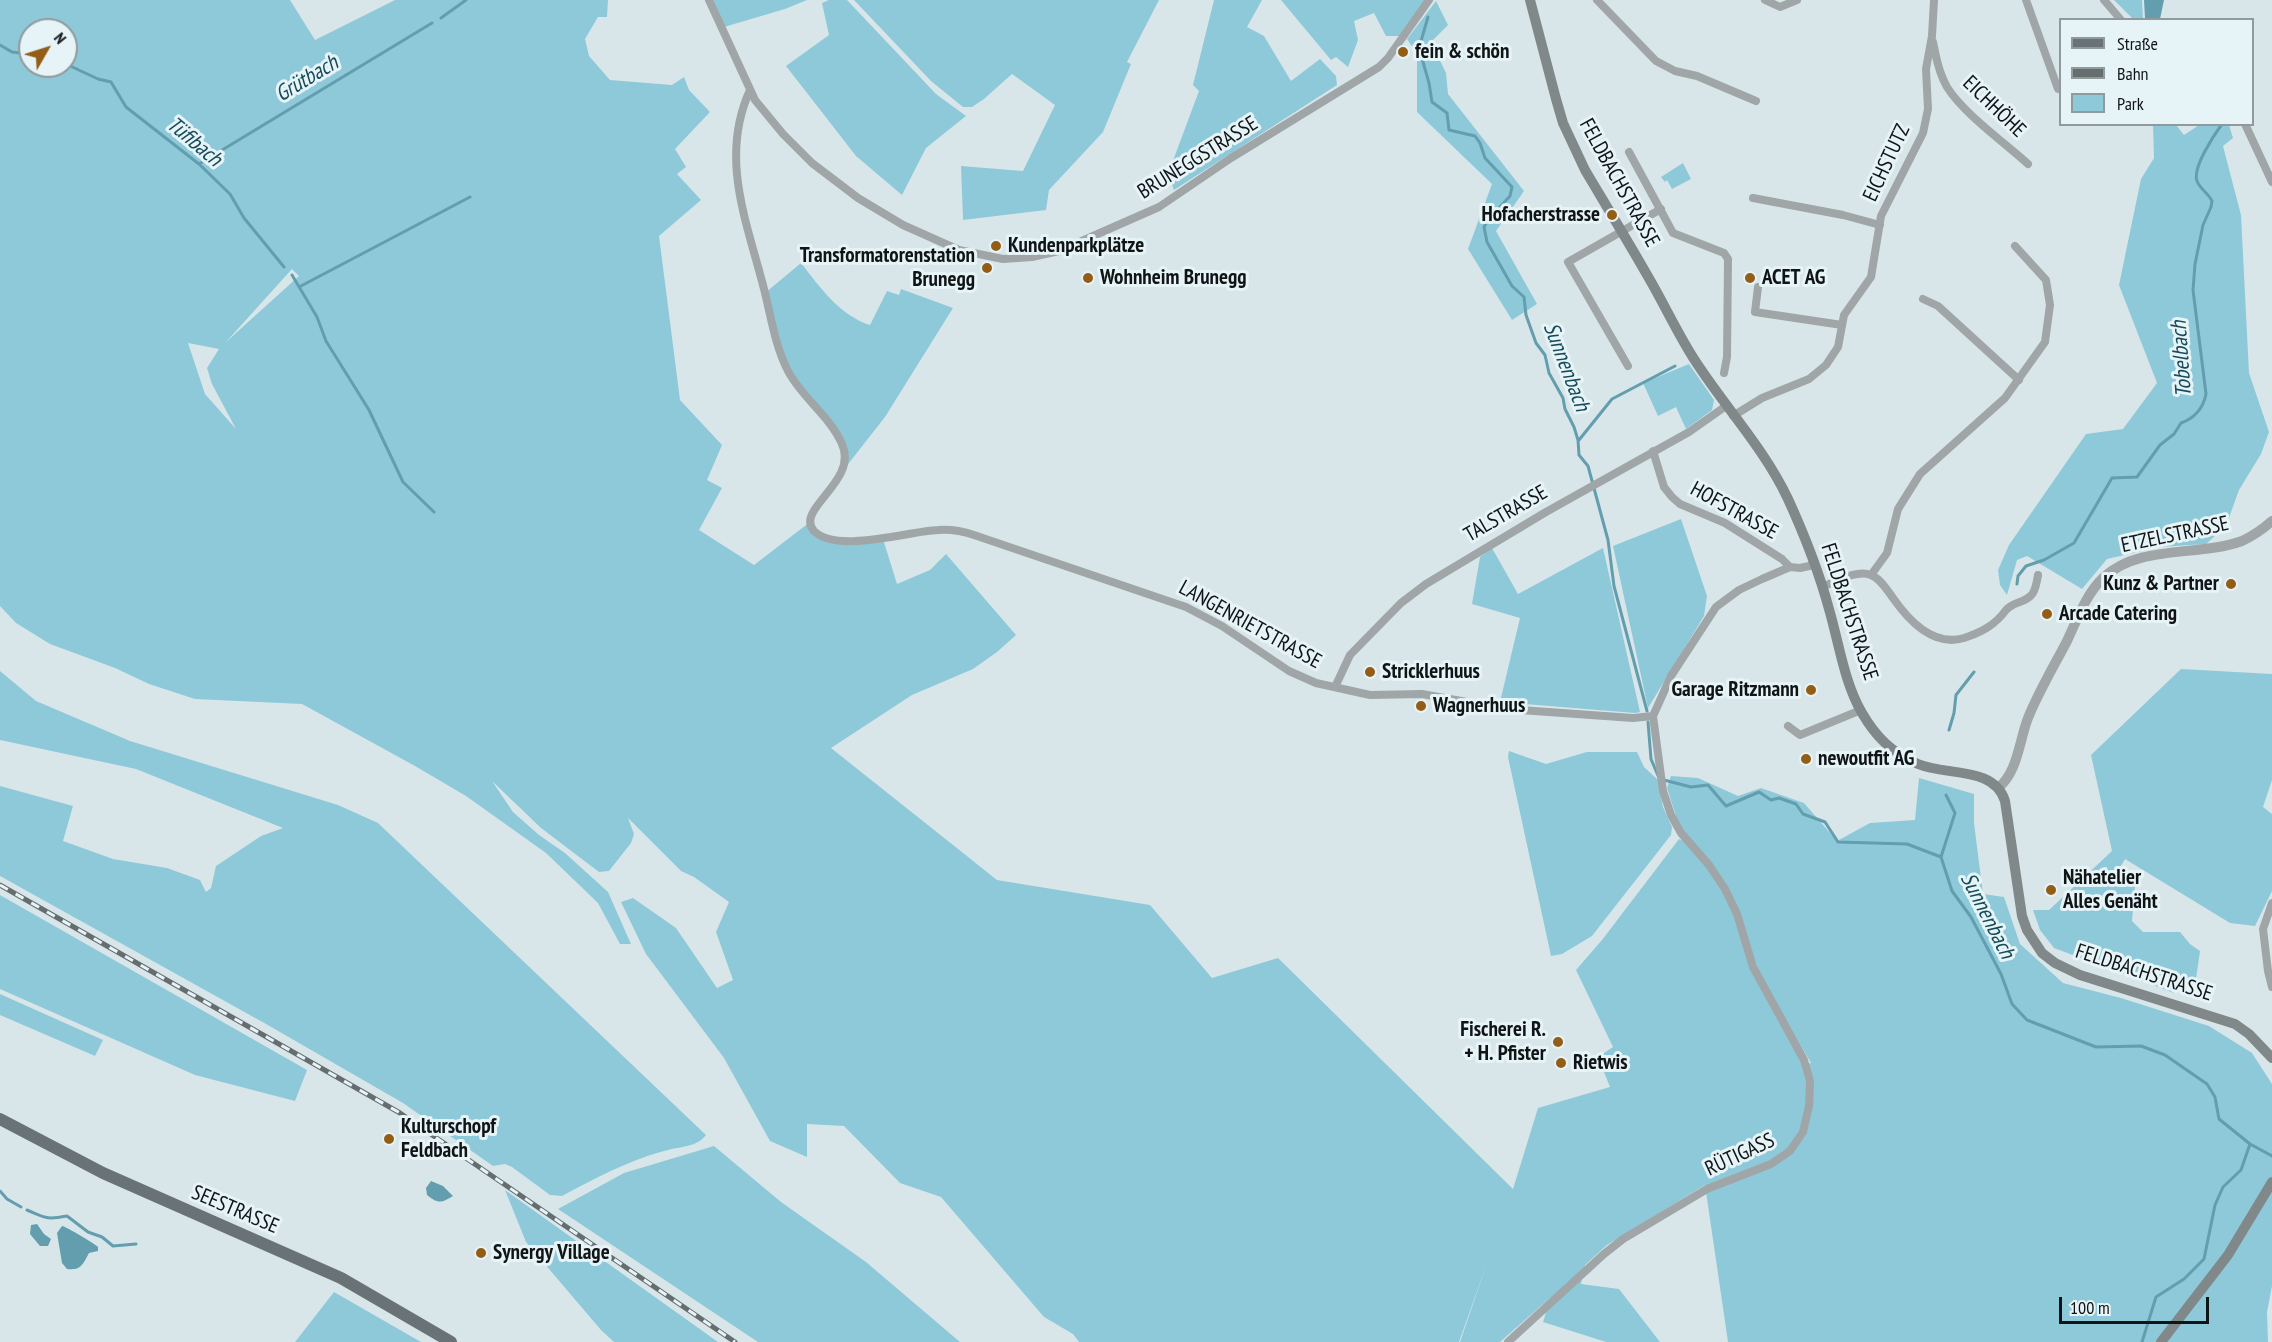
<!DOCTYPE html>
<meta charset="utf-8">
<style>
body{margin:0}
#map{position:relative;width:2272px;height:1342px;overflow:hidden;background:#d9e6e9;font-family:"PT Sans Narrow",sans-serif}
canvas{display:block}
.legend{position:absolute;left:2059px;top:18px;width:195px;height:108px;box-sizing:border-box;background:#e6f3f7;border:2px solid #909a9d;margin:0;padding:8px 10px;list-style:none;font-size:18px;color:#101415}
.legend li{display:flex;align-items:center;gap:12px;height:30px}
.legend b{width:30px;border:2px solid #909a9d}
.north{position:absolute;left:18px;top:18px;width:60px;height:60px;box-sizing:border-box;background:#e6f3f7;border:2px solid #909a9d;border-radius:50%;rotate:51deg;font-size:16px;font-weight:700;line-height:24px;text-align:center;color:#101415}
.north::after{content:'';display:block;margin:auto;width:21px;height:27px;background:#945d16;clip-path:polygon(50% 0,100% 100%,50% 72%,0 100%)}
.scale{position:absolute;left:2059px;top:1297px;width:150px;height:27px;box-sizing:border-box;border:3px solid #101415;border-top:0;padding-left:8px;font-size:18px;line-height:21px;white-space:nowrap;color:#101415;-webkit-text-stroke:4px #e6f3f7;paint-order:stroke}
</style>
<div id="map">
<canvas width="2272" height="1342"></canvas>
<ul class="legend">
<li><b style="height:8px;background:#697375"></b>Straße</li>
<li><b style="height:8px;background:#666d6f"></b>Bahn</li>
<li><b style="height:16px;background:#8ec9da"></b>Park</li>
</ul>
<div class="north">N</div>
<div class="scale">100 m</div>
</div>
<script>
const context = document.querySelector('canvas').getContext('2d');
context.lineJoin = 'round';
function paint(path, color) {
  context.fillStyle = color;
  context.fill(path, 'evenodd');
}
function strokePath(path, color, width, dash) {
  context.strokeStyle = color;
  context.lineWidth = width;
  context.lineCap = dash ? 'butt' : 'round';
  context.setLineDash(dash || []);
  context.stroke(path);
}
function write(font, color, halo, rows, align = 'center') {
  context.font = font + ' "PT Sans Narrow",sans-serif';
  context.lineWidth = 6;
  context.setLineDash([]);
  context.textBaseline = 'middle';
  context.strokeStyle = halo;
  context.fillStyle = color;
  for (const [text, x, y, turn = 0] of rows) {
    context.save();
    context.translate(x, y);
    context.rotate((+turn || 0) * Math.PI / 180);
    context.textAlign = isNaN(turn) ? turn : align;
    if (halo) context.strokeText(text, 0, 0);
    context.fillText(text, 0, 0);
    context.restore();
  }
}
const green = new Path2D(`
 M 0,0 L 290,0 L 315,40 L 395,0 L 608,0 L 607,17 L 598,17 L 585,39 L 589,56 L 610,80 L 672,85 L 684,77 L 689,90 L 710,112 L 675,149 L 686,167 L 677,174 L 701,200 L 659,236 L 680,400 L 722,445 L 707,480 L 722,488 L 699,530 L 754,565 L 810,522 L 824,537 L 883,539 L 897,584 L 930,570 L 946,554 L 1016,635 L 997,652 L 973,669 L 912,695 L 831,748 L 997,880 L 1150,905 L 1212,978 L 1278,958 L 1513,1189 L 1538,1108 L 1610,1087 L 1598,1057 L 1613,1047 L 1576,970 L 1602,940 L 1679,839 L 1684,841 L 1718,881 L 1735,916 L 1750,968 L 1803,1065 L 1811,1063 L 1766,987 L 1752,954 L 1739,911 L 1680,829 L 1667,788 L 1671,776 L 1698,778 L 1738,796 L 1761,788 L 1804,803 L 1837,841 L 1870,823 L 1915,820 L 1919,778 L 1974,794 L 1974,823 L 1983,894 L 2004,897 L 2020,944 L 2063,983 L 2121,998 L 2209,1026 L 2252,1053 L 2272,1084 L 2272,1286 L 2267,1312 L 2268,1342 L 1728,1342 L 1705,1185 L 1607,1245 L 1585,1265 L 1581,1284 L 1619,1289 L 1660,1342 L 1606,1342 L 1543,1322 L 1551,1297 L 1500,1342 L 1460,1342 L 1487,1263 L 1459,1342 L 1079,1342 L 1073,1334 L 1044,1317 L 941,1197 L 900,1183 L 844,1126 L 807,1124 L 807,1157 L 770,1141 L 724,1058 L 646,954 L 621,902 L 633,898 L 676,928 L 717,988 L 733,980 L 716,932 L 729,902 L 694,877 L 681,871 L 628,818 L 634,834 L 631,843 L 609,871 L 599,872 L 541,828 L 492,781 L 513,812 L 539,835 L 565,853 L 608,892 L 631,944 L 620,944 L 598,903 L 546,853 L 466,796 L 415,766 L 302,704 L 195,699 L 149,684 L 115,668 L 50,644 L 16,623 L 0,606 ZM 30,30 L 66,30 L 66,66 L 30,66 ZM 292,269 L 299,276 L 226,342 ZM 188,343 L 219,349 L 207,368 L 212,384 L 236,429 L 205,394 Z
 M 713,0 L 807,0 L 785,9 L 724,27 Z
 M 829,0 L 847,0 L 936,94 L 966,116 L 926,148 L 902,195 L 856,156 L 786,66 L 829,35 L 822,3 Z
 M 854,0 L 1159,0 L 1127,62 L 1131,64 L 1103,132 L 1049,190 L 1046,210 L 963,220 L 961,166 L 1023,171 L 1055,105 L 1012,74 L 984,99 L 972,107 L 963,107 L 931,81 Z
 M 1214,0 L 1262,0 L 1247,27 L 1264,36 L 1291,81 L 1320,59 L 1336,76 L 1337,85 L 1174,190 L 1168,174 L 1199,91 L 1193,85 Z
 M 1281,0 L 1429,0 L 1402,36 L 1386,36 L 1374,13 L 1354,21 L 1358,40 L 1348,67 L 1336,57 L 1331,60 Z
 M 2114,0 L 2142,0 L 2143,19 L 2133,19 Z
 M 1436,1 L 1448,25 L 1431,42 L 1446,73 L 1448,94 L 1524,191 L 1496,231 L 1537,304 L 1512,320 L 1468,249 L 1492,184 L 1417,112 L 1417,54 L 1407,39 Z
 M 2153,125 L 2176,125 L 2184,135 L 2199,125 L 2229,125 L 2233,138 L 2223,146 L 2241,215 L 2249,373 L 2269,432 L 2261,454 L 2239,490 L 2226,526 L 2206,544 L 2160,547 L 2107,559 L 2082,589 L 2027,556 L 2017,560 L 2007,595 L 2000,585 L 1998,570 L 2009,545 L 2086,434 L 2123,429 L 2157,383 L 2119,285 L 2141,179 L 2154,158 Z
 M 1683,163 L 1691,179 L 1672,189 L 1667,180 L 1665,182 L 1661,177 Z
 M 801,263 C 820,287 839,315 870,325 L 887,291 L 899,295 L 901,289 L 953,308 L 885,417 L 845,468 L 844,448 L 793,381 L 765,293 Z
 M 1689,364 L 1714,400 L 1712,410 L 1686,429 L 1676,407 L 1658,416 L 1643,383 Z
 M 1681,519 L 1707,596 L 1704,616 L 1648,708 L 1613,546 Z
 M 1492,548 L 1518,594 L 1603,548 L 1640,712 L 1635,713 L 1500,702 L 1520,618 L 1472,604 L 1480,557 Z
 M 2181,669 L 2272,674 L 2272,780 L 2263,807 L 2272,814 L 2272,891 L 2255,926 L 2230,923 L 2125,859 L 2118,871 L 2135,886 L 2132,921 L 2143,932 L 2180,932 L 2190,944 L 2200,951 L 2196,979 L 2178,976 L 2174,993 L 2054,948 L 2040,930 L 2033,910 L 2049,910 L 2112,851 L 2091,755 Z
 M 0,671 L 36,701 L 130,741 L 338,805 L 378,823 L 706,1135 C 696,1148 680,1146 664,1151 C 627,1161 596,1178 562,1196 L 550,1195 L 512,1167 L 505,1164 L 493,1166 L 403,1103 L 266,1024 L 0,876 L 0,786 L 73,806 L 63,841 L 113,859 L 167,868 L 200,880 L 206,892 L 211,888 L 216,866 L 261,836 L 283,828 L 136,769 L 0,740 Z
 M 1509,751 L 1546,764 L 1587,752 L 1637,752 L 1644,767 L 1658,780 L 1663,807 L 1672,827 L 1671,835 L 1592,936 L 1562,954 L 1551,956 L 1508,757 Z
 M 0,895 L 307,1070 L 295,1101 L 195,1075 L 0,989 Z
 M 0,994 L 103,1040 L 95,1056 L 0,1015 Z
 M 714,1146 L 781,1202 L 866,1262 L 960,1342 L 758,1342 L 558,1209 L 624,1173 Z
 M 505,1190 L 718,1342 L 614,1342 L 601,1330 L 526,1242 Z
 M 334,1292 L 421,1342 L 295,1342 Z`);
const water = new Path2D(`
 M 2144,0 L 2164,0 L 2160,19 L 2145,18 Z
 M 431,1181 L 443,1186 L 453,1196 C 442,1203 438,1204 427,1195 L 426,1188 Z
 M 37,1224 L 44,1234 L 51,1239 L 48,1246 L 40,1246 L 30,1234 L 31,1225 Z
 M 62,1226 C 67,1227 95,1244 98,1247 L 98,1251 L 89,1253 C 83,1264 81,1271 67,1269 L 62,1263 L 57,1233 Z`);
const stream = new Path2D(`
 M 1428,17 L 1419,48 L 1429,83 L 1432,102 L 1447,113 L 1449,130 L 1475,136 L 1480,143 L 1485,158 L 1512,187 L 1510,196 L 1488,220 L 1484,227 L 1487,242 L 1512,286 L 1524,297 L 1526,315 L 1536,343 L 1545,355 L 1549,373 L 1563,398 L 1565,409 L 1574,427 L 1578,440 L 1579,455 L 1588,466 L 1608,540 L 1614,586 L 1647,711
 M 441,18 L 466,0
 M 0,45 L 12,52 L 30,54
 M 66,64 L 98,79 L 111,82 L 126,107 L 199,164 L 230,194 L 244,218 L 284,267
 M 199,164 L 432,23
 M 292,275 L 317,317 L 326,341 L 369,410 L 403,482 L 434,512
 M 299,287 L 470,197
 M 1579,440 L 1612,399 L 1675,366
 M 2017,584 L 2018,576 L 2026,566 L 2044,560 L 2074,543 L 2112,478 L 2137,477 L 2160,445 L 2174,434 L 2181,423 C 2195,418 2203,409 2206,394 L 2193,290 L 2195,264 L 2203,225 L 2211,207 L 2212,201 C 2208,193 2200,189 2197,181 C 2192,168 2214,135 2222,124
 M 1648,722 L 1651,759 L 1659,778
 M 1949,730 L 1954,713 L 1956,695 L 1974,672
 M 1664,780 L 1691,787 L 1708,785 L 1726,806 L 1759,792 L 1771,800 L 1779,798 L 1796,804 L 1803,814 L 1825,822 L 1838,842 L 1907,844 L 1941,857 L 1952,891 L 1971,917 L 2001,974 L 2012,1004 L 2027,1020 L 2096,1047 L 2141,1046 L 2165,1055 L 2207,1084 L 2215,1097 L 2219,1119 L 2250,1144 L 2272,1156
 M 1941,857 L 1955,813 L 1946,795
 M 0,1191 L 7,1199 L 21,1207
 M 27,1210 C 46,1218 46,1220 67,1216 L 88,1232 L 102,1237 L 113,1246 L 136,1244
 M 2142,1342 L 2156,1297 L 2184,1279 L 2204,1259 L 2215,1205 L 2223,1187 L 2241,1170 L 2250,1144`);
const minor = new Path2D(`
 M 709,0 L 755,100 L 783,134 L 812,163 L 858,198 L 903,225 L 959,250 L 1003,259 L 1032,257 L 1059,251 L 1159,207 L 1231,158 L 1379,67 L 1388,58 L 1429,0
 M 1597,0 L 1656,61 L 1675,71 L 1697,76 L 1756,101
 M 1765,0 L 1780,7 L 1797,0
 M 2026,0 L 2058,89
 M 2104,0 L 2121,20
 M 1933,42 C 1936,57 1939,73 1947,87 C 1963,113 2005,143 2028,164
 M 750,90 C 719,158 747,222 764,289 C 771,316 775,346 788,371 C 802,398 830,416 842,444 C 859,482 794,509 814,531 C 837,554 909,531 938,530 C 950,529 962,531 974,535 L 1186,607 L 1222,626 L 1289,671 L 1316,683 L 1370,695 L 1422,694 L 1506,709 L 1633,718 L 1653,716
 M 2245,124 L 2272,182
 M 1629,152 L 1673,233 L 1724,253 L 1728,259 L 1727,357 L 1724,373
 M 1753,198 L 1843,215 L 1880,225
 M 1758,287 L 1755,312 L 1842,325
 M 1923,299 L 1938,306 L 2019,380
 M 1628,366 L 1568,262 L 1661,209
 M 1733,416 L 1762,398 L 1809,379 L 1826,365 L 1838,347 L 1844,315 L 1871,277 L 1881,216 L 1923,133 L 1928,109 L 1926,69 L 1932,36 L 1934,0
 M 1653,451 L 1664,487 L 1672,497 L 1680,504 L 1725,523 L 1782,559 L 1790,567
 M 1871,575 L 1887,553 L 1898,509 L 1920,474 L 2005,398 L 2045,342 L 2050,305 L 2046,280 L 2015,246
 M 1822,587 C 1835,582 1857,569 1871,575 C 1881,579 1887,590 1893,598 C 1909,621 1934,647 1964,638 C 1982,632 1995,625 2006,610 C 2013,601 2027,603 2033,593 C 2036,588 2037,581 2038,575
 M 1335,687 L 1350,655 L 1401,603 L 1426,584 L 1546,512 L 1689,432 L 1726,406
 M 1788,726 L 1800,735 L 1861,710
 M 2272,903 L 2263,929 L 2268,971 L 2272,987
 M 1508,1342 L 1604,1254 L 1623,1239 L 1707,1189 L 1771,1164 L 1790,1151 L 1803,1132 L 1809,1106 L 1810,1081 L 1804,1060 L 1753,967 L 1737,914 L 1725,889 L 1709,865 L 1681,833 L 1671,815 L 1663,791 L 1653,716 L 1671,676 L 1716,607 L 1739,590 L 1762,579 L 1790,567 L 1800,568 L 1814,565`);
const tertiary = new Path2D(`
 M 1998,788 C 2018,772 2019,741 2028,718 C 2039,691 2054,666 2067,641 C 2077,620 2086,594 2103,578 C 2139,544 2198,557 2242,541 C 2253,536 2263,529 2272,521`);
const secondary = new Path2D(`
 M 1530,0 L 1556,99 L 1563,123 L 1585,170 C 1607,207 1629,243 1650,280 C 1665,306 1678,334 1694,359 C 1724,406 1764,448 1788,499 C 1804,534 1819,572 1829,609 C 1839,643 1844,682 1862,713 C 1876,737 1892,753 1918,764 C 1946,776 1994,766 2005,801 L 2022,916 L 2027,930 L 2042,953 L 2055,963 L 2080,975 L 2235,1024 L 2249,1034 L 2272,1058
 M 2161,1342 L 2228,1255 L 2272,1182`);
const primary = new Path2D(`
 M 0,1119 L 103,1173 L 341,1278 L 451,1342`);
const rail = new Path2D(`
 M 0,885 L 400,1113 L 735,1342`);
const markers = [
 [1403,52,6,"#945d16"],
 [1612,215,6,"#945d16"],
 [996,246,6,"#945d16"],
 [987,268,6,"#945d16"],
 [1088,278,6,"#945d16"],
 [1750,278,6,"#945d16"],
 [2231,584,6,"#945d16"],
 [2047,614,6,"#945d16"],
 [1370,672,6,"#945d16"],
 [1811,690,6,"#945d16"],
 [1421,706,6,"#945d16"],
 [1806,759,6,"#945d16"],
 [2051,890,6,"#945d16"],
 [1558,1042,6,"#945d16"],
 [1561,1063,6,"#945d16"],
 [389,1139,6,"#945d16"],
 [481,1253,6,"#945d16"]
];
const poiNames = [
 ["fein & schön",1415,52],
 ["Hofacherstrasse",1600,215,"right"],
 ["Kundenparkplätze",1008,246],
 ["Transformatorenstation",975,256,"right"],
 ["Brunegg",975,280,"right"],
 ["Wohnheim Brunegg",1100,278],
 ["ACET AG",1762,278],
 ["Kunz & Partner",2219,584,"right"],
 ["Arcade Catering",2059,614],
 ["Stricklerhuus",1382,672],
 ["Garage Ritzmann",1799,690,"right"],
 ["Wagnerhuus",1433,706],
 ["newoutfit AG",1818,759],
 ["Nähatelier",2063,878],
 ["Alles Genäht",2063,902],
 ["Fischerei R.",1546,1030,"right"],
 ["+ H. Pfister",1546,1054,"right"],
 ["Rietwis",1573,1063],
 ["Kulturschopf",401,1127],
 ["Feldbach",401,1151],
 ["Synergy Village",493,1253]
];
const streetNames = [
 ["EICHHÖHE",1994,107,44],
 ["BRUNEGGSTRASSE",1198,158,-32],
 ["EICHSTUTZ",1887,163,-65],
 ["FELDBACHSTRASSE",1619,183,61],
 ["HOFSTRASSE",1734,511,29],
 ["TALSTRASSE",1506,514,-30],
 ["ETZELSTRASSE",2175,535,-12],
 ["FELDBACHSTRASSE",1849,612,72],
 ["LANGENRIETSTRASSE",1250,625,29],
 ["FELDBACHSTRASSE",2144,973,18],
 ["RÜTIGASS",1740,1155,-25],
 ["SEESTRASSE",235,1210,23]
];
const waterNames = [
 ["Grütbach",307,79,-31],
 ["Tüfibach",194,142,40],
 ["Tobelbach",2182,359,-94],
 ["Sunnenbach",1566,367,69],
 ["Sunnenbach",1987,916,63]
];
paint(green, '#8ec9da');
paint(water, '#629eae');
strokePath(stream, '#629eae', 3);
strokePath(minor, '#a0a6a7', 8);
strokePath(tertiary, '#a0a6a7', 10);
strokePath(secondary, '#80888a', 10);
strokePath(primary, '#697375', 12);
strokePath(rail, '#666d6f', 5);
strokePath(rail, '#e6f3f7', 3, [9]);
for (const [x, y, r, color] of markers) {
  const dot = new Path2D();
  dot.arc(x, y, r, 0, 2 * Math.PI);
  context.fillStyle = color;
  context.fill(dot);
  strokePath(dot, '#e6f3f7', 2);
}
write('bold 21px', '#101415', '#e6f3f7', poiNames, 'left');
write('21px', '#101415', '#e6f3f7', streetNames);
write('italic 22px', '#174b58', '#e6f3f7', waterNames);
</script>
